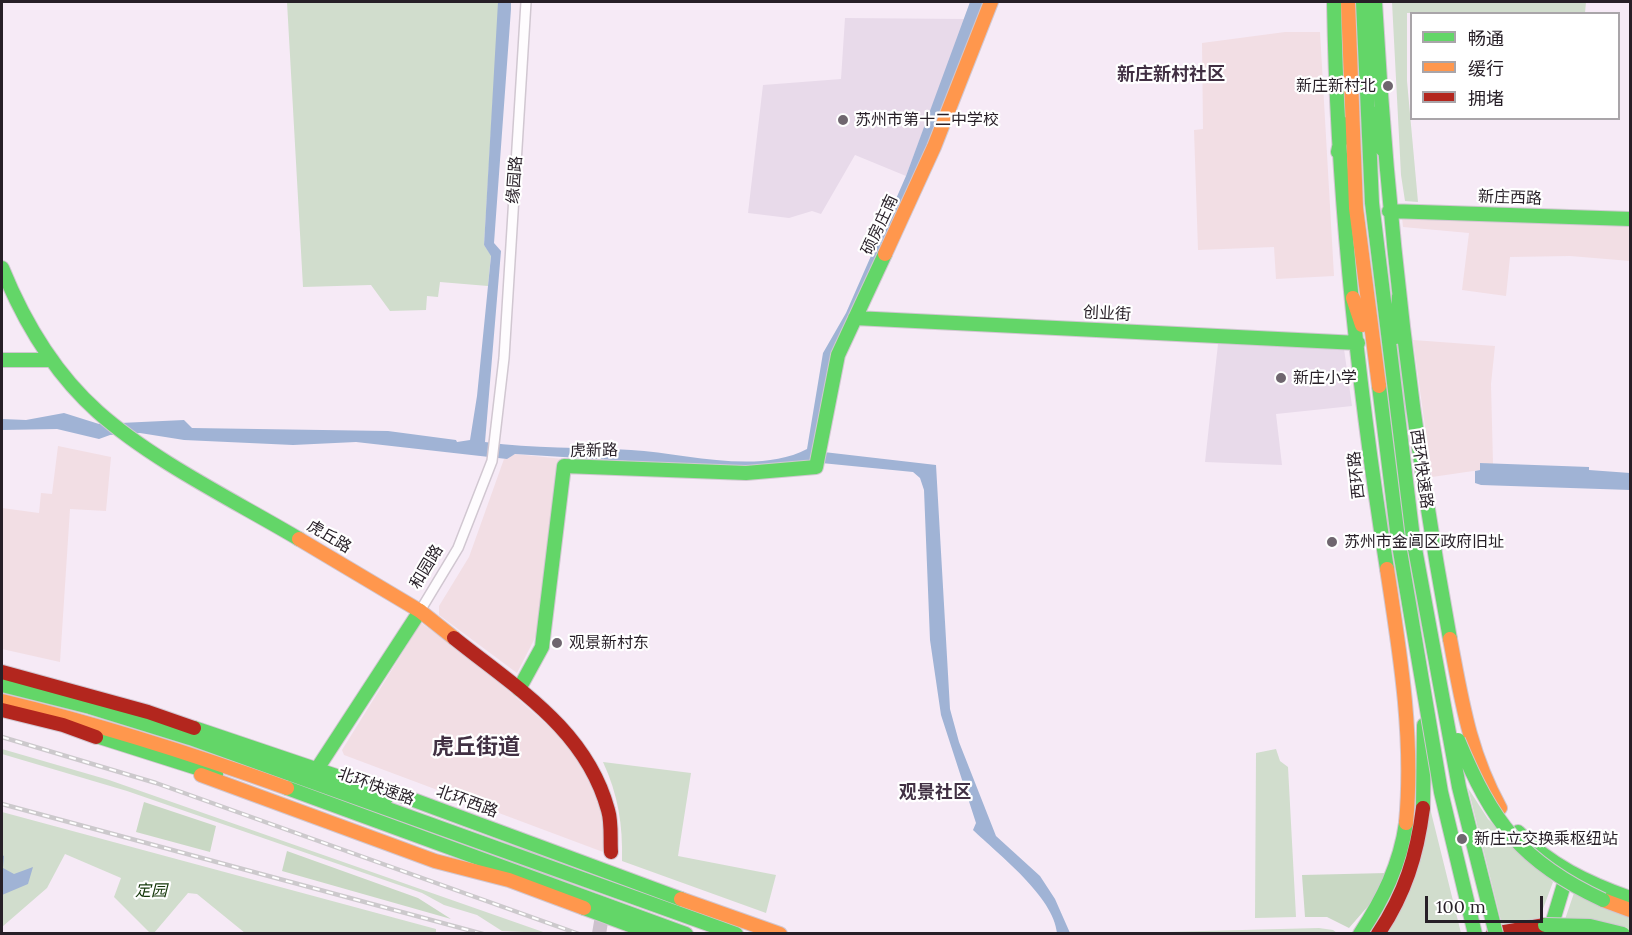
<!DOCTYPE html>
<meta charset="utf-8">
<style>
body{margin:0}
#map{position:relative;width:1632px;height:935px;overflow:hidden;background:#f6eaf6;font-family:Lora,"Noto Sans SC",serif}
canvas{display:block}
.frame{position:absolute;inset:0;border:3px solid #271f27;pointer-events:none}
.legend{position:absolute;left:1410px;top:12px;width:210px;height:108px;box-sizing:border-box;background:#fff;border:2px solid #a9a5a9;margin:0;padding:8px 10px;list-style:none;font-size:18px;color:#271f27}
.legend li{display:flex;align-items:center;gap:12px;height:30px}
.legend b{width:30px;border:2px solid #a9a5a9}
.scale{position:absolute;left:1425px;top:896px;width:118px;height:27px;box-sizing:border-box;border:3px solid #271f27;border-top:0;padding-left:8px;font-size:18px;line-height:21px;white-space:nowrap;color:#271f27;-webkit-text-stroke:4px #fff;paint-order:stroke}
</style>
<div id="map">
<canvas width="1632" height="935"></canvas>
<div class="frame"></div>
<ul class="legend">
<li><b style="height:8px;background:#63d668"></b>畅通</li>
<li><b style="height:8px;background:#ff974d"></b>缓行</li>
<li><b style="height:8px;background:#b3261e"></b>拥堵</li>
</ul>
<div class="scale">100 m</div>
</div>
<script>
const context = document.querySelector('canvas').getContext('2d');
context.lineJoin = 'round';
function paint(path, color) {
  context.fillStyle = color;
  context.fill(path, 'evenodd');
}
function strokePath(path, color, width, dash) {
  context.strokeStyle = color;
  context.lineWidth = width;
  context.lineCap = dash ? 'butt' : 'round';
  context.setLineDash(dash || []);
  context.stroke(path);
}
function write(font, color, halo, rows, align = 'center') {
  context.font = font + ' Lora,"Noto Sans SC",serif';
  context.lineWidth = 4.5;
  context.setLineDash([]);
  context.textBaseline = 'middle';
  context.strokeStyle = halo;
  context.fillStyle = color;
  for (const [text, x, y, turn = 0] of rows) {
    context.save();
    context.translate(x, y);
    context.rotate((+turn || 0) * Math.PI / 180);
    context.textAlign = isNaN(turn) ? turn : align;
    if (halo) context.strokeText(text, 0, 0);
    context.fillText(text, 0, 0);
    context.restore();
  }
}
const commercial = new Path2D(`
 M 1285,32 L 1320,32 L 1334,276 L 1276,279 L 1274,247 L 1198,250 L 1194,130 L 1203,129 L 1202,43 Z
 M 1402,217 L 1630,226 L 1630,261 L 1570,256 L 1510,257 L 1506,296 L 1462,290 L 1469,233 L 1403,227 Z
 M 1413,340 L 1495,346 L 1491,384 L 1493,464 L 1480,463 L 1480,470 L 1432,477 Z
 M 58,446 L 111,457 L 106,511 L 70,509 L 60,662 L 2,649 L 2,508 L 39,513 L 41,493 L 52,494 Z
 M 515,454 L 563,459 L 537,634 L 517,673 L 439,615 L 439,606 L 469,557 L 504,459 Z
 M 421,623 L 475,661 L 563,739 L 579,760 L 597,795 L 603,822 L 603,852 L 344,755 L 342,750 Z`);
const education = new Path2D(`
 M 845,18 L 965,19 L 906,176 L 855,155 L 821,214 L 812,211 L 789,218 L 748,213 L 763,85 L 841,79 Z
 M 1218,344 L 1344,349 L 1352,406 L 1276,414 L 1282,465 L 1205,462 Z`);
const green = new Path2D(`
 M 287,2 L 504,2 L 499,3 L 484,245 L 491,255 L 488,286 L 440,282 L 438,297 L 427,296 L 426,310 L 390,311 L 371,285 L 303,287 Z
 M 1392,2 L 1586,2 L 1585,13 L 1407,13 L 1407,81 L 1418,202 L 1405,201 L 1401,175 Z
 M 2,749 L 109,780 L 546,933 L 502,931 L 477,915 L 444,905 L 422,893 L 127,791 L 2,754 Z
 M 1276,749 L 1280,761 L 1288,767 L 1296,917 L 1255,918 L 1256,753 Z
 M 603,762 L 691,773 L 678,856 L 776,875 L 766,913 L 622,861 C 623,825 618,794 603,762 Z
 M 1468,788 L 1488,819 L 1553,882 L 1534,933 L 1504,933 Z
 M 1427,796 L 1461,933 L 1381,934 L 1390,922 Z
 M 2,812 L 436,929 L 436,933 L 245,933 L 197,894 L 188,893 L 154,933 L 150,933 L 114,897 L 121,878 L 65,854 L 47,888 L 2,927 Z
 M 1574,893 L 1630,916 L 1630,933 L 1560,934 Z
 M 1319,928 L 1333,930 L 1337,933 L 1127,933 Z`);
const forest = new Path2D(`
 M 144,802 L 216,826 L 210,852 L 136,832 Z
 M 287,851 L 418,898 L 451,919 L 282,871 Z
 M 1387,873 L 1376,897 L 1349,928 L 1327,917 L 1305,917 L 1302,875 Z`);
const water = new Path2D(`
 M 498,2 L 511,2 L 511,9 L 494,243 L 501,251 L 485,442 C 533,449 582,447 631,450 C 684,453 758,475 807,449 L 823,353 L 846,313 L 906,176 L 970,2 L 987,2 L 941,119 L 833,356 L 815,451 L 936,465 L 950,709 L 959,742 L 996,836 L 1040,876 L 1055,899 L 1070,933 L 1057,933 C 1054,897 998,854 973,830 L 976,823 L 941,715 L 930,640 L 924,490 L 920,478 L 913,472 L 811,462 L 802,465 L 708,466 L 515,454 L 507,459 L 356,442 L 293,445 L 184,440 L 140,433 L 110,435 L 99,439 L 57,429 L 2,430 L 2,419 L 26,420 L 64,413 L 99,424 L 184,420 L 192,428 L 388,431 L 456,440 L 457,442 L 470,440 L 477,396 L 491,256 L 484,245 Z
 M 1480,463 L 1589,467 L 1589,470 L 1630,473 L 1630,490 L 1481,485 L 1475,483 L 1475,471 L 1480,470 Z
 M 2,855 L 4,856 L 3,868 L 14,874 L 33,867 L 28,884 L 2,895 Z`);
const secondaryTunnel = new Path2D(`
 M 599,934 L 604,904`);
const street = new Path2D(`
 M 420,611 L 458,548 L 492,461 L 504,358 L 526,2`);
const fast = new Path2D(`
 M 1334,2 C 1337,192 1357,381 1387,569
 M 1363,2 L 1372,203 L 1413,538
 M 1375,2 C 1387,215 1411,428 1450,639
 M 1372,113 L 1383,150
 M 1338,152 L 1344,124
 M 1389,211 L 1630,219
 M 2,268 C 24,322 54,373 98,412 C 153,461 235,501 299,539
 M 855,318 L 1358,343
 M 1396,337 L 1399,296
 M 2,360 L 52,360
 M 1379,386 L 1398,539
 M 2,685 L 90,707 L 190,738 L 736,934
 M 519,689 L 542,647 L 564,466 L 746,473 L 816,467 L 838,355 L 885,254
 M 194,728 L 342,778 L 384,789 L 681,899
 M 87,733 L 216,774
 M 317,769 L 420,611
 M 342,778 L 386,798
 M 287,788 L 686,934
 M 1423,808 L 1424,725
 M 1518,832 C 1549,865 1588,883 1630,898
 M 584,908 L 654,934
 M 1360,934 C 1383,899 1400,865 1406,823
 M 1549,934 L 1568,871`);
const slow = new Path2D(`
 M 1348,2 L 1356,208 L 1379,386
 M 885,254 L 934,147 L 991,2
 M 1353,298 L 1362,325
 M 299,539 L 420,611 L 454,638
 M 1387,569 C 1400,653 1414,738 1406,823
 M 1450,639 C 1462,702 1469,751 1500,808
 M 2,701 C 99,724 193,754 287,788
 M 201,775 L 435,861 L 509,880 L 584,908
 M 681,899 L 780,934
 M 1603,900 L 1630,910`);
const jam = new Path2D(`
 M 454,638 C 516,688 586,729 608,810 C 612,823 610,839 611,852
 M 2,672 L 148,712 L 194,728
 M 2,710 L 63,725 L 96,737
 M 1378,934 C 1405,894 1417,855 1423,808
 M 1493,934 L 1545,925`);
const rail = new Path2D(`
 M 2,737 L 156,783 L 579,934
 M 2,804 L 483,934`);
const fastBridge = new Path2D(`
 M 1413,538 L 1459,787 L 1496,934
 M 1398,539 L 1441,792 L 1475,934
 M 1458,740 C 1492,822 1521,862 1603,900
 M 1545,925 L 1590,926 L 1623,934`);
const markers = [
 [1388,86,6,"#6f666f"],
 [843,120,6,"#6f666f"],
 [1281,378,6,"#6f666f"],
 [1332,542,6,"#6f666f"],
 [557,643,6,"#6f666f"],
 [1462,839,6,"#6f666f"]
];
const poiNames = [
 ["新庄新村北",1376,86,"right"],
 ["苏州市第十二中学校",855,120],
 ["新庄小学",1293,378],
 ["苏州市金阊区政府旧址",1344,542],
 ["观景新村东",569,643],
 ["新庄立交换乘枢纽站",1474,839]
];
const streetNames = [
 ["缘园路",515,180,-86],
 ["新庄西路",1510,198,2],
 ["硕房庄南",880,225,-65],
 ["创业街",1107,314,3],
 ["虎新路",594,451,-1],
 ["西环快速路",1421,469,82],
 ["西环路",1357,475,-96],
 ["虎丘路",329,537,31],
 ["和园路",427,567,-59],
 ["北环快速路",376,787,20],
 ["北环西路",467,802,20]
];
const parkNames = [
 ["定园",151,891]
];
const neighbourhoodNames = [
 ["新庄新村社区",1171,75],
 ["观景社区",935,793]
];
const districtNames = [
 ["虎丘街道",476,748]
];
paint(commercial, '#f2dee4');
paint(education, '#e8daea');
paint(green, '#d1ddcd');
paint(forest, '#c9d8c4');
paint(water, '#a0b3d5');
strokePath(secondaryTunnel, '#cdc1cd', 14, [14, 7]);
strokePath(street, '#d1c7d1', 12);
strokePath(fast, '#d1c7d1', 16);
strokePath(slow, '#d1c7d1', 16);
strokePath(jam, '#d1c7d1', 16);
strokePath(street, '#fefcfe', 9);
strokePath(fast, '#63d668', 14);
strokePath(slow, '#ff974d', 14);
strokePath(jam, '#b3261e', 14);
strokePath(rail, '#ccc9cc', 4.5);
strokePath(rail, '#fff', 2, [7]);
strokePath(fastBridge, '#d1c7d1', 16, []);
strokePath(fastBridge, '#63d668', 14);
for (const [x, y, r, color] of markers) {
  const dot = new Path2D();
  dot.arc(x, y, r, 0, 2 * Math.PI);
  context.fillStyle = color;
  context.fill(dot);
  strokePath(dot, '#fff', 2);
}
write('16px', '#271f27', '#fff', poiNames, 'left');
write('16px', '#271f27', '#fff', streetNames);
write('italic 16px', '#123507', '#fff', parkNames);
write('bold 18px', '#413043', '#fff', neighbourhoodNames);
write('bold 22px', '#413043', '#fff', districtNames);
</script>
